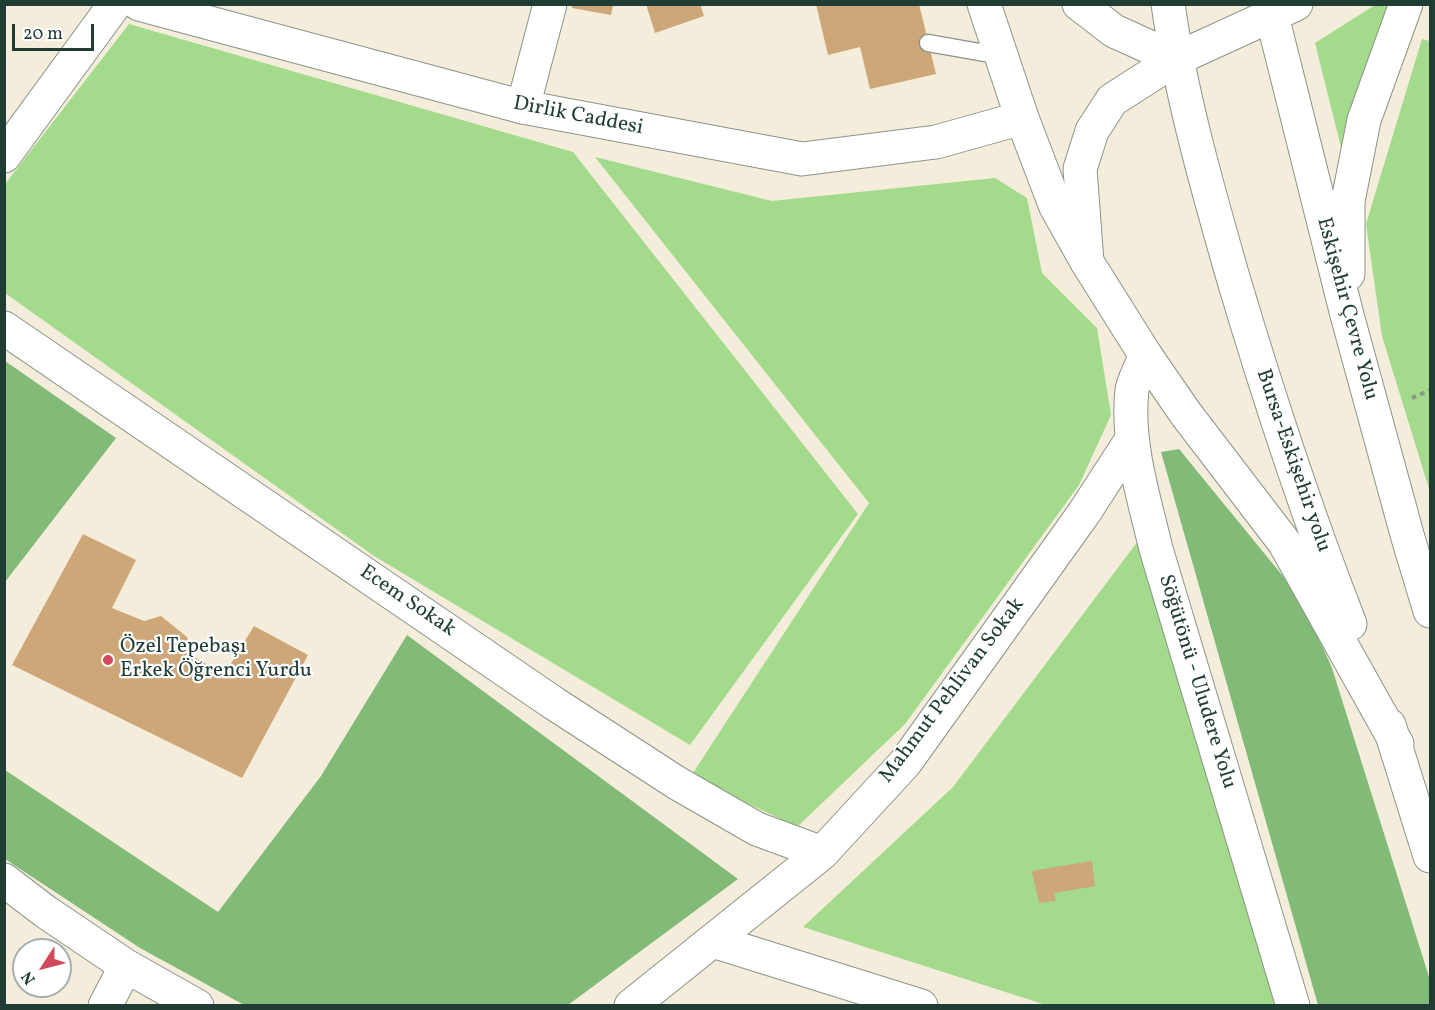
<!DOCTYPE html>
<meta charset="utf-8">
<style>
body{margin:0}
#map{position:relative;width:1435px;height:1010px;overflow:hidden;background:#f5eddb;font-family:Vollkorn,serif}
canvas{display:block}
.frame{position:absolute;inset:0;border:6px solid #1f3d34;pointer-events:none}
.north{position:absolute;left:12px;top:938px;width:60px;height:60px;box-sizing:border-box;background:#fff;border:2px solid #a5b1ae;border-radius:50%;rotate:234deg;font-size:16px;font-weight:700;line-height:24px;text-align:center;color:#1f3d34}
.north::after{content:'';display:block;margin:auto;width:21px;height:27px;background:#d1495b;clip-path:polygon(50% 0,100% 100%,50% 72%,0 100%)}
.scale{position:absolute;left:12px;top:24px;width:82px;height:27px;box-sizing:border-box;border:3px solid #1f3d34;border-top:0;padding-left:8px;font-size:18px;line-height:21px;white-space:nowrap;color:#1f3d34;-webkit-text-stroke:4px #fff;paint-order:stroke}
</style>
<div id="map">
<canvas width="1435" height="1010"></canvas>
<div class="frame"></div>
<div class="north">N</div>
<div class="scale">20 m</div>
</div>
<script>
const context = document.querySelector('canvas').getContext('2d');
context.lineJoin = 'round';
function paint(path, color) {
  context.fillStyle = color;
  context.fill(path, 'evenodd');
}
function strokePath(path, color, width, dash) {
  context.strokeStyle = color;
  context.lineWidth = width;
  context.lineCap = dash ? 'butt' : 'round';
  context.setLineDash(dash || []);
  context.stroke(path);
}
function write(font, color, halo, rows, align = 'center') {
  context.font = font + ' Vollkorn,serif';
  context.lineWidth = 4.5;
  context.setLineDash([]);
  context.textBaseline = 'middle';
  context.strokeStyle = halo;
  context.fillStyle = color;
  for (const [text, x, y, turn = 0] of rows) {
    context.save();
    context.translate(x, y);
    context.rotate((+turn || 0) * Math.PI / 180);
    context.textAlign = isNaN(turn) ? turn : align;
    if (halo) context.strokeText(text, 0, 0);
    context.fillText(text, 0, 0);
    context.restore();
  }
}
const green = new Path2D(`
 M 1375,5 L 1397,5 L 1344,159 L 1315,43 Z
 M 129,24 L 573,152 L 858,514 L 690,745 L 374,556 L 5,293 L 5,184 Z
 M 1422,39 L 1430,41 L 1430,492 L 1382,336 L 1366,224 Z
 M 595,157 L 772,201 L 995,178 L 1027,198 L 1042,273 L 1097,328 L 1111,415 L 1079,485 L 905,724 L 797,827 L 691,776 L 869,503 Z
 M 1138,541 L 1279,1005 L 1046,1005 L 803,927 L 953,787 Z`);
const forest = new Path2D(`
 M 5,361 L 116,438 L 5,582 Z
 M 1179,449 L 1300,597 L 1332,668 L 1430,980 L 1430,1005 L 1318,1005 L 1161,452 Z
 M 407,635 L 738,879 L 568,1005 L 246,1006 L 140,948 L 5,859 L 5,770 L 218,912 L 321,776 Z`);
const building = new Path2D(`
 M 646,4 L 700,4 L 704,16 L 655,33 Z
 M 816,4 L 919,4 L 936,74 L 870,89 L 860,47 L 828,55 Z
 M 572,5 L 613,5 L 611,15 L 572,8 Z
 M 83,534 L 136,560 L 112,608 L 144,621 L 161,616 L 187,637 L 193,656 L 224,675 L 254,626 L 308,655 L 242,778 L 12,665 Z
 M 1092,861 L 1095,886 L 1054,893 L 1056,901 L 1039,903 L 1032,871 Z`);
const path = new Path2D(`
 M 1412,398 L 1430,390`);
const lane = new Path2D(`
 M 928,43 L 1002,56`);
const street = new Path2D(`
 M 523,107 L 550,4
 M 4,156 L 115,4
 M 4,328 L 555,704 L 677,783 L 757,829 L 822,853
 M 4,880 L 46,912 L 126,966 L 197,1006
 M 713,941 L 921,1006
 M 105,1006 L 126,966
 M 631,1006 L 822,853 L 905,763 L 1084,513 L 1132,439`);
const secondary = new Path2D(`
 M 139,4 L 523,107 L 802,159 L 936,142 L 1022,118
 M 1146,356 C 1141,366 1134,379 1132,390 C 1126,443 1144,498 1156,549 L 1293,1006`);
const primary = new Path2D(`
 M 984,4 L 1022,118 L 1056,207 L 1087,262`);
const highway = new Path2D(`
 M 1079,4 L 1114,31 L 1176,59
 M 1168,4 C 1181,96 1207,186 1232,274 C 1267,392 1305,509 1350,624
 M 1269,4 L 1347,315 L 1408,538 L 1430,611
 M 1296,4 L 1176,59 L 1112,100 L 1092,131 L 1080,169 L 1087,262 L 1146,356 L 1186,414 L 1284,542 L 1397,744
 M 1348,274 L 1348,201 L 1364,120 L 1406,4
 M 1389,725 L 1430,856`);
const markers = [
 [108,660,6,"#d1495b"]
];
const streetNames = [
 ["Dirlik Caddesi",578,117,11],
 ["Eskişehir Çevre Yolu",1346,309,75],
 ["Bursa-Eskişehir yolu",1292,461,71],
 ["Ecem Sokak",407,602,34],
 ["Söğütönü - Uludere Yolu",1196,682,73],
 ["Mahmut Pehlivan Sokak",953,691,-53]
];
const poiNames = [
 ["Özel Tepebaşı",120,648],
 ["Erkek Öğrenci Yurdu",120,672]
];
paint(green, '#a3da8b');
paint(forest, '#82ba77');
paint(building, '#cda778');
strokePath(lane, '#8a9588', 19);
strokePath(street, '#8a9588', 35);
strokePath(secondary, '#8a9588', 35);
strokePath(primary, '#8a9588', 35);
strokePath(highway, '#8a9588', 35);
strokePath(path, '#8a9588', 4, [4.5, 4.5]);
strokePath(lane, '#fff', 16);
strokePath(street, '#fff', 33);
strokePath(secondary, '#fff', 33);
strokePath(primary, '#fff', 33);
strokePath(highway, '#fff', 33);
for (const [x, y, r, color] of markers) {
  const dot = new Path2D();
  dot.arc(x, y, r, 0, 2 * Math.PI);
  context.fillStyle = color;
  context.fill(dot);
  strokePath(dot, '#fff', 2);
}
write('21px', '#1f3d34', '#fff', streetNames);
write('21px', '#1f3d34', '#fff', poiNames, 'left');
</script>
